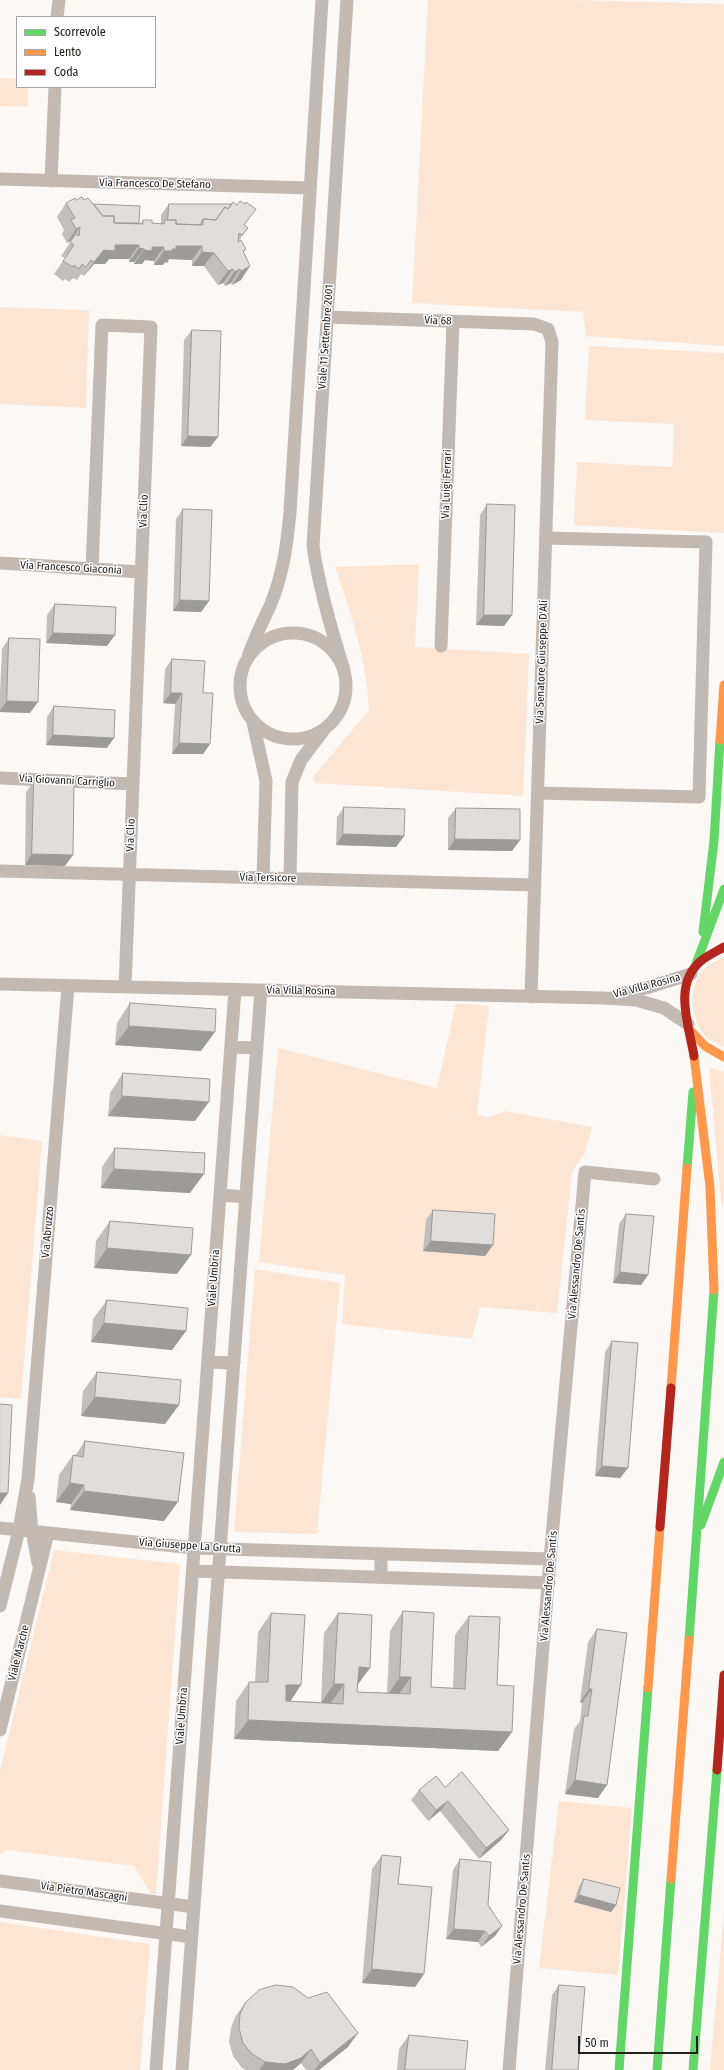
<!DOCTYPE html>
<meta charset="utf-8">
<style>
body{margin:0}
#map{position:relative;width:724px;height:2070px;overflow:hidden;background:#fbf8f6;font-family:"Fira Sans Condensed",sans-serif}
canvas{display:block}
.legend{position:absolute;left:16px;top:16px;width:140px;height:72px;box-sizing:border-box;background:#fff;border:1px solid #a7a6a5;margin:0;padding:5px 7px;list-style:none;font-size:12px;color:#23201f}
.legend li{display:flex;align-items:center;gap:8px;height:20px}
.legend b{width:20px;border:1px solid #a7a6a5}
.scale{position:absolute;left:578px;top:2036px;width:120px;height:18px;box-sizing:border-box;border:2px solid #23201f;border-top:0;padding-left:5px;font-size:12px;line-height:14px;white-space:nowrap;color:#23201f;-webkit-text-stroke:3px #fff;paint-order:stroke}
</style>
<div id="map">
<canvas width="724" height="2070"></canvas>
<ul class="legend">
<li><b style="height:5px;background:#63d668"></b>Scorrevole</li>
<li><b style="height:5px;background:#ff974d"></b>Lento</li>
<li><b style="height:5px;background:#b3261e"></b>Coda</li>
</ul>
<div class="scale">50 m</div>
</div>
<script>
const context = document.querySelector('canvas').getContext('2d');
context.lineJoin = 'round';
function paint(path, color) {
  context.fillStyle = color;
  context.fill(path, 'evenodd');
}
function strokePath(path, color, width, dash) {
  context.strokeStyle = color;
  context.lineWidth = width;
  context.lineCap = dash ? 'butt' : 'round';
  context.setLineDash(dash || []);
  context.stroke(path);
}
function write(font, color, halo, rows, align = 'center') {
  context.font = font + ' "Fira Sans Condensed",sans-serif';
  context.lineWidth = 3;
  context.setLineDash([]);
  context.textBaseline = 'middle';
  context.strokeStyle = halo;
  context.fillStyle = color;
  for (const [text, x, y, turn = 0] of rows) {
    context.save();
    context.translate(x, y);
    context.rotate((+turn || 0) * Math.PI / 180);
    context.textAlign = isNaN(turn) ? turn : align;
    if (halo) context.strokeText(text, 0, 0);
    context.fillText(text, 0, 0);
    context.restore();
  }
}
const green = new Path2D(`
 M 428,0 L 576,0 L 724,4 L 724,346 L 586,336 L 583,312 L 412,303 Z
 M 0,78 L 17,79 L 17,87 L 28,87 L 28,107 L 0,106 Z
 M 0,307 L 89,310 L 86,408 L 0,404 Z
 M 589,346 L 724,353 L 724,533 L 574,525 L 577,462 L 672,467 L 674,424 L 585,420 Z
 M 419,564 L 415,647 L 529,654 L 523,796 L 315,783 L 313,777 L 369,710 C 367,660 351,614 335,567 Z
 M 724,956 L 724,1048 C 719,1045 713,1042 708,1038 C 690,1023 687,987 703,970 C 709,964 718,960 724,956 Z
 M 456,1003 L 489,1006 L 477,1115 L 489,1117 L 505,1111 L 592,1127 L 586,1151 L 572,1172 L 557,1313 L 480,1307 L 472,1339 L 342,1324 L 345,1275 L 259,1262 L 278,1048 L 437,1088 Z
 M 709,1067 L 724,1072 L 724,1199 L 722,1209 Z
 M 0,1135 L 42,1141 L 21,1399 L 0,1397 Z
 M 255,1269 L 340,1283 L 317,1534 L 234,1532 Z
 M 54,1550 L 180,1564 L 156,1894 L 151,1894 L 134,1866 L 6,1850 L 0,1855 L 0,1771 Z
 M 559,1801 L 632,1808 L 618,1975 L 539,1968 Z
 M 724,1913 L 724,2070 L 710,2070 Z
 M 0,1922 L 150,1944 L 140,2070 L 0,2070 Z`);
const street = new Path2D(`
 M 57,17 L 59,0
 M 0,179 L 310,188
 M 51,181 L 55,87
 M 327,317 L 534,324 L 548,329 L 552,342 L 531,997
 M 0,563 L 141,572
 M 92,569 L 102,325 L 151,327 L 125,987
 M240 686a53 53 0 1 1 106 0a53 53 0 1 1-106 0Z
 M 441,646 L 453,322
 M 248,657 C 254,639 262,623 270,606 C 283,575 287,545 290,512 L 322,0
 M 344,670 C 331,629 319,588 313,546 L 347,0
 M 253,722 L 266,781 L 263,878
 M 0,778 L 133,784
 M 538,793 L 699,797 L 706,542 L 546,538
 M 0,871 L 535,885
 M 290,879 L 292,782 L 301,760 L 323,731
 M 0,984 L 603,998 L 636,1000 L 664,1008 L 688,1024
 M 616,995 L 646,988 L 691,974
 M 231,1047 L 257,1048
 M 220,1195 L 246,1197
 M 208,1362 L 234,1363
 M 29,1497 L 32,1531 L 38,1563
 M 0,1528 L 194,1548 L 550,1559
 M 193,1571 L 549,1583
 M 381,1577 L 381,1554
 M 0,1606 L 19,1530 L 28,1479 L 68,986
 M 0,1730 L 48,1533
 M 0,1881 L 194,1907
 M 0,1911 L 191,1937
 M 156,2070 L 235,990
 M 182,2070 L 261,990
 M 509,2070 L 550,1559 L 585,1172 L 654,1179`);
const fast = new Path2D(`
 M 703,932 L 714,841 L 720,740
 M 696,964 L 724,889
 M 687,1168 L 693,1092
 M 701,1525 L 724,1462
 M 689,1640 L 714,1290
 M 619,2070 L 648,1688
 M 657,2070 L 671,1879
 M 693,2070 L 717,1770`);
const slow = new Path2D(`
 M 720,740 L 724,685
 M 690,1030 L 705,1046 L 724,1057
 M 694,1056 L 710,1187 L 714,1290
 M 671,1388 L 687,1168
 M 648,1688 L 660,1527
 M 671,1879 L 689,1640`);
const jam = new Path2D(`
 M 694,1056 C 689,1025 672,984 702,960 C 709,955 717,951 724,947
 M 660,1527 L 671,1388
 M 717,1770 L 724,1675`);
const wall = new Path2D(`
 M 76,200 L 84,200 L 139,223 L 141,223 L 143,220 L 152,223 L 161,223 L 161,215 L 169,204 L 244,225 L 248,228 L 238,242 L 246,249 L 243,253 L 241,280 L 232,285 L 231,283 L 225,286 L 223,283 L 218,285 L 204,266 L 192,266 L 192,260 L 169,259 L 167,263 L 165,262 L 163,265 L 154,265 L 154,261 L 145,260 L 142,264 L 134,264 L 134,262 L 129,262 L 129,259 L 109,259 L 105,264 L 94,264 L 84,276 L 81,274 L 77,280 L 73,278 L 69,282 L 65,279 L 63,281 L 54,274 L 65,258 L 61,256 L 70,243 L 70,241 L 67,243 L 62,234 L 64,230 L 57,217 L 66,203 Z
 M 192,330 L 218,437 L 210,447 L 181,446 L 184,340 Z
 M 487,504 L 512,615 L 504,626 L 476,625 L 480,515 Z
 M 183,509 L 209,601 L 201,612 L 173,611 L 176,519 Z
 M 55,604 L 107,646 L 46,643 L 47,615 Z
 M 9,638 L 30,713 L 0,712 L 0,692 L 2,649 Z
 M 172,659 L 203,693 L 210,744 L 203,754 L 172,754 L 175,704 L 163,703 L 165,669 Z
 M 54,706 L 107,748 L 46,745 L 47,717 Z
 M 34,781 L 65,866 L 25,865 L 26,792 Z
 M 344,807 L 404,836 L 396,847 L 336,845 L 337,817 Z
 M 456,808 L 520,840 L 512,851 L 448,850 L 448,818 Z
 M 130,1003 L 201,1051 L 115,1045 L 117,1023 Z
 M 123,1073 L 195,1121 L 108,1116 L 110,1093 Z
 M 115,1148 L 190,1193 L 101,1188 L 102,1167 Z
 M 433,1210 L 493,1245 L 485,1256 L 423,1251 L 426,1220 Z
 M 626,1214 L 648,1275 L 641,1285 L 613,1283 L 619,1224 Z
 M 110,1221 L 177,1274 L 94,1268 L 96,1241 Z
 M 107,1300 L 186,1331 L 172,1350 L 91,1342 L 93,1319 Z
 M 612,1341 L 628,1468 L 620,1478 L 595,1476 L 605,1352 Z
 M 97,1372 L 165,1424 L 81,1416 L 83,1391 Z
 M 85,1441 L 164,1521 L 70,1510 L 71,1504 L 56,1502 L 59,1475 L 73,1455 L 75,1456 Z
 M 403,1611 L 431,1687 L 453,1688 L 455,1635 L 469,1616 L 497,1685 L 512,1732 L 498,1751 L 234,1739 L 236,1701 L 249,1682 L 255,1682 L 258,1632 L 271,1613 L 290,1701 L 321,1702 L 324,1633 L 338,1613 L 358,1685 L 357,1692 L 387,1693 L 390,1631 Z
 M 597,1629 L 598,1798 L 565,1794 L 574,1729 L 580,1721 L 582,1703 L 580,1702 L 588,1642 Z
 M 445,1787 L 509,1830 L 501,1840 L 479,1859 L 440,1811 L 428,1821 L 411,1800 L 419,1790 Z
 M 382,1855 L 424,1974 L 415,1987 L 362,1983 L 372,1869 Z
 M 460,1859 L 488,1905 L 502,1926 L 495,1936 L 481,1947 L 478,1942 L 446,1939 L 453,1870 Z
 M 584,1879 L 616,1905 L 611,1912 L 574,1902 L 579,1886 Z
 M 559,1985 L 578,2070 L 545,2070 L 552,1995 Z
 M 245,2003 L 348,2047 L 319,2070 L 306,2070 L 301,2063 L 293,2070 L 246,2070 L 242,2068 L 233,2056 L 229,2042 L 231,2028 L 235,2017 Z
 M 409,2035 L 465,2070 L 397,2070 L 399,2049 Z`);
const shadedWall = new Path2D(`
 M 80,227 L 70,241 L 67,243 L 76,229 Z
 M 115,245 L 139,245 L 129,259 L 109,259 L 105,264 L 94,264 L 84,276 L 94,262 L 104,250 Z
 M 176,246 L 202,246 L 192,260 L 169,259 L 167,263 L 165,262 L 163,265 L 154,265 L 164,251 Z
 M 152,247 L 164,247 L 154,261 L 145,260 L 142,264 L 134,264 L 144,250 Z
 M 139,248 L 144,249 L 134,262 L 129,262 Z
 M 202,252 L 214,253 L 204,266 L 192,266 Z
 M 250,266 L 241,280 L 232,285 L 241,271 Z
 M 233,269 L 223,283 L 218,285 L 228,271 Z
 M 240,269 L 231,283 L 225,286 L 234,272 Z
 M 188,436 L 218,437 L 210,447 L 181,446 Z
 M 180,600 L 209,601 L 201,612 L 173,611 Z
 M 484,615 L 512,615 L 504,626 L 476,625 Z
 M 53,633 L 115,635 L 107,646 L 46,643 Z
 M 171,693 L 182,693 L 175,704 L 163,703 Z
 M 7,701 L 38,702 L 30,713 L 0,712 L 0,710 Z
 M 53,735 L 114,738 L 107,748 L 46,745 Z
 M 179,743 L 210,744 L 203,754 L 172,754 Z
 M 343,834 L 404,836 L 396,847 L 336,845 Z
 M 455,839 L 520,840 L 512,851 L 448,850 Z
 M 32,854 L 73,855 L 65,866 L 25,865 Z
 M 129,1026 L 215,1032 L 201,1051 L 115,1045 Z
 M 122,1096 L 209,1102 L 195,1121 L 108,1116 Z
 M 114,1169 L 204,1174 L 190,1193 L 101,1188 Z
 M 431,1241 L 493,1245 L 485,1256 L 423,1251 Z
 M 107,1248 L 191,1255 L 177,1274 L 94,1268 Z
 M 620,1272 L 648,1275 L 641,1285 L 613,1283 Z
 M 104,1323 L 186,1331 L 172,1350 L 91,1342 Z
 M 95,1397 L 179,1405 L 165,1424 L 81,1416 Z
 M 602,1466 L 628,1468 L 620,1478 L 595,1476 Z
 M 70,1483 L 84,1485 L 71,1504 L 56,1502 Z
 M 84,1491 L 178,1502 L 164,1521 L 70,1510 Z
 M 0,1493 L 8,1493 L 0,1505 Z
 M 359,1667 L 370,1668 L 356,1687 Z
 M 400,1677 L 411,1677 L 397,1697 L 387,1696 Z
 M 334,1684 L 344,1684 L 331,1703 L 321,1703 Z
 M 286,1685 L 301,1685 L 288,1705 L 273,1704 Z
 M 589,1689 L 592,1689 L 582,1703 L 580,1702 Z
 M 248,1720 L 512,1732 L 498,1751 L 234,1739 Z
 M 575,1780 L 607,1785 L 598,1798 L 565,1794 Z
 M 448,1801 L 440,1811 L 428,1821 L 436,1810 Z
 M 509,1830 L 501,1840 L 479,1859 L 486,1848 Z
 M 579,1895 L 616,1905 L 611,1912 L 574,1902 Z
 M 502,1926 L 495,1936 L 481,1947 L 489,1936 Z
 M 454,1929 L 485,1931 L 478,1942 L 446,1939 Z
 M 372,1969 L 424,1974 L 415,1987 L 362,1983 Z
 M 358,2033 L 348,2047 L 319,2070 L 315,2070 L 320,2063 Z
 M 311,2049 L 301,2063 L 293,2070 L 259,2070 L 265,2062 Z`);
const building = new Path2D(`
 M 82,197 L 84,200 L 88,198 L 103,216 L 114,216 L 114,223 L 143,224 L 143,220 L 152,220 L 152,223 L 164,224 L 165,220 L 176,220 L 176,224 L 203,225 L 203,219 L 216,220 L 225,207 L 228,209 L 233,202 L 237,205 L 240,201 L 245,204 L 246,202 L 256,209 L 244,225 L 248,228 L 242,235 L 239,233 L 238,242 L 241,240 L 246,249 L 243,251 L 250,266 L 241,271 L 240,269 L 234,272 L 233,269 L 228,271 L 214,253 L 202,252 L 202,246 L 176,246 L 176,249 L 172,249 L 172,251 L 164,251 L 164,247 L 152,247 L 152,251 L 144,250 L 144,249 L 139,248 L 139,245 L 115,245 L 115,251 L 104,250 L 94,262 L 91,260 L 86,267 L 82,264 L 79,269 L 74,265 L 73,267 L 63,261 L 74,245 L 70,242 L 76,234 L 79,236 L 80,227 L 76,229 L 71,220 L 75,218 L 66,203 L 75,198 L 76,200 Z
 M 94,204 L 140,206 L 139,223 L 114,223 L 114,216 L 103,216 Z
 M 169,204 L 232,204 L 228,209 L 225,207 L 216,220 L 203,219 L 201,223 L 201,225 L 176,224 L 176,220 L 168,220 Z
 M 192,330 L 221,331 L 218,437 L 188,436 Z
 M 487,504 L 515,505 L 512,615 L 484,615 Z
 M 183,509 L 212,510 L 209,601 L 180,600 Z
 M 55,604 L 116,607 L 115,635 L 53,633 Z
 M 9,638 L 40,639 L 38,702 L 7,701 Z
 M 172,659 L 205,661 L 203,693 L 213,693 L 210,744 L 179,743 L 182,693 L 171,693 Z
 M 54,706 L 115,710 L 114,738 L 53,735 Z
 M 34,781 L 74,782 L 73,855 L 32,854 Z
 M 344,807 L 405,809 L 404,836 L 343,834 Z
 M 456,808 L 520,809 L 520,840 L 455,839 Z
 M 130,1003 L 216,1009 L 215,1032 L 129,1026 Z
 M 123,1073 L 210,1079 L 209,1102 L 122,1096 Z
 M 115,1148 L 205,1153 L 204,1174 L 114,1169 Z
 M 433,1210 L 495,1214 L 493,1245 L 431,1241 Z
 M 626,1214 L 654,1216 L 648,1275 L 620,1272 Z
 M 110,1221 L 193,1228 L 191,1255 L 107,1248 Z
 M 107,1300 L 188,1308 L 186,1331 L 104,1323 Z
 M 612,1341 L 638,1343 L 628,1468 L 602,1466 Z
 M 97,1372 L 181,1380 L 179,1405 L 95,1397 Z
 M 0,1404 L 12,1405 L 8,1493 L 0,1493 Z
 M 85,1441 L 184,1453 L 178,1502 L 84,1491 L 84,1485 L 70,1483 L 73,1455 L 83,1457 Z
 M 403,1611 L 434,1613 L 431,1687 L 465,1689 L 469,1616 L 500,1617 L 497,1685 L 514,1686 L 512,1732 L 248,1720 L 249,1682 L 268,1682 L 271,1613 L 305,1615 L 301,1685 L 286,1685 L 286,1701 L 343,1704 L 344,1684 L 334,1684 L 338,1613 L 372,1615 L 370,1668 L 359,1667 L 357,1692 L 410,1694 L 411,1677 L 400,1677 Z
 M 597,1629 L 627,1633 L 607,1785 L 575,1780 L 584,1716 L 588,1716 L 592,1689 L 589,1689 Z
 M 462,1772 L 509,1830 L 486,1848 L 448,1801 L 436,1810 L 419,1790 L 436,1776 L 445,1787 Z
 M 382,1855 L 401,1857 L 398,1884 L 432,1887 L 424,1974 L 372,1969 Z
 M 460,1859 L 491,1862 L 488,1905 L 502,1926 L 489,1936 L 485,1931 L 454,1929 Z
 M 584,1879 L 620,1888 L 616,1905 L 579,1895 Z
 M 276,1985 L 293,1987 L 308,1998 L 327,1992 L 358,2033 L 320,2063 L 311,2049 L 301,2058 L 285,2064 L 265,2062 L 252,2054 L 243,2043 L 239,2028 L 240,2014 L 245,2003 L 259,1990 Z
 M 559,1985 L 585,1987 L 578,2070 L 552,2070 Z
 M 409,2035 L 468,2041 L 465,2070 L 405,2070 Z`);
const streetNames = [
 ["Via Francesco De Stefano",155,184,1],
 ["Via 68",438,321,2],
 ["Viale 11 Settembre 2001",326,337,-86],
 ["Via Luigi Ferrari",447,484,-88],
 ["Via Clio",144,511,-88],
 ["Via Francesco Giaconia",71,568,3],
 ["Via Senatore Giuseppe D'Alí",542,662,-88],
 ["Via Giovanni Carriglio",67,781,3],
 ["Via Clio",131,835,-88],
 ["Via Tersicore",268,878,1],
 ["Via Villa Rosina",647,986,-15],
 ["Via Villa Rosina",301,991,1],
 ["Via Abruzzo",48,1232,-85],
 ["Via Alessandro De Santis",577,1264,-85],
 ["Viale Umbria",214,1278,-86],
 ["Via Giuseppe La Grutta",190,1546,4],
 ["Via Alessandro De Santis",549,1586,-85],
 ["Viale Marche",19,1653,-76],
 ["Viale Umbria",182,1716,-86],
 ["Via Pietro Mascagni",84,1892,8],
 ["Via Alessandro De Santis",522,1909,-85]
];
paint(green, '#fde5d4');
strokePath(street, '#c3b9b3', 13);
strokePath(fast, '#63d668', 9);
strokePath(slow, '#ff974d', 9);
strokePath(jam, '#b3261e', 9);
paint(wall, '#c1bebc');
paint(shadedWall, '#9d9b99');
paint(building, '#e0dddb');
strokePath(building, '#9d9b99', 1);
write('11px', '#23201f', '#fff', streetNames);
</script>
